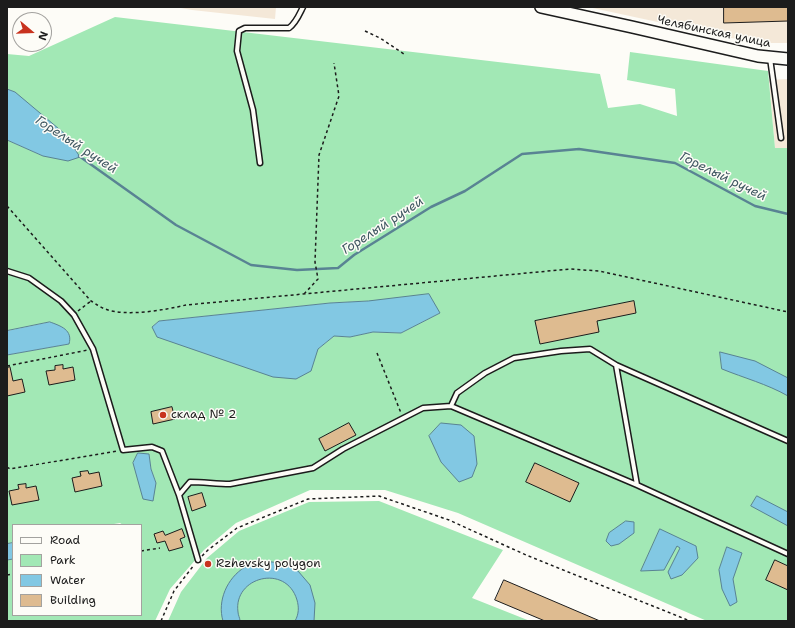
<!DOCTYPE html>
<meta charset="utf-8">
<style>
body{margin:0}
#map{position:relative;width:795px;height:628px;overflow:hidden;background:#fdfcf7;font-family:"Shantell Sans",sans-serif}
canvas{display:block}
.frame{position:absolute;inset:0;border:8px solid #1c1c1c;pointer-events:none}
.legend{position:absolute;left:12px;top:524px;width:130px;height:92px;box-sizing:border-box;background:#fdfcf7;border:1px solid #a3a29f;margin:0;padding:5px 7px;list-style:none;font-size:12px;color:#1c1c1c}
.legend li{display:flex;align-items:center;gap:8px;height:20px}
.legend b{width:20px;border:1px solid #a3a29f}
.north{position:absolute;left:12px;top:12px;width:40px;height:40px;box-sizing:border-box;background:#fdfcf7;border:1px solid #a3a29f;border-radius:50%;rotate:109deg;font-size:11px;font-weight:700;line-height:16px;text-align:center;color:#1c1c1c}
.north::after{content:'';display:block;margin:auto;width:14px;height:18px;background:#c8321e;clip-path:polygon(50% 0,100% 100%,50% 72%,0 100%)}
</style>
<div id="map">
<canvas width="795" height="628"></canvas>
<div class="frame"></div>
<ul class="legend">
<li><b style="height:5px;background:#fdfcf7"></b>Road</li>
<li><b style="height:11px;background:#a2e8b5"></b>Park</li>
<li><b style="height:11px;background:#82c8e3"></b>Water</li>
<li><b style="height:11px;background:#debb90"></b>Building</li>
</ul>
<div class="north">N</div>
</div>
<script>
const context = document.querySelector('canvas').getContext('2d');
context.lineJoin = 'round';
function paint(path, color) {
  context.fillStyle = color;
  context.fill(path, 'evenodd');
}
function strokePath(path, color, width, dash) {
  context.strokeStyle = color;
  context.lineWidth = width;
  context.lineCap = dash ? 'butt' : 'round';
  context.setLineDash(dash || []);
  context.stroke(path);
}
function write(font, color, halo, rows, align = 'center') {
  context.font = font + ' "Shantell Sans",sans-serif';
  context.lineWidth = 3;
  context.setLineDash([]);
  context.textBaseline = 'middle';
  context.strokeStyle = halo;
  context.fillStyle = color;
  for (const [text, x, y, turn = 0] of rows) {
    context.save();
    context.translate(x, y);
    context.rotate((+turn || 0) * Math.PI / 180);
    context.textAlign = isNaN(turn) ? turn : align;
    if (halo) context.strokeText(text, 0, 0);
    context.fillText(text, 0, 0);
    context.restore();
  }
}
const built = new Path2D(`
 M 175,7 L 276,7 L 275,19 L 192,10 Z
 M 588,7 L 788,7 L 788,43 L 755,43 Z
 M 788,79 L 788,148 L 775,149 L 769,80 Z`);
const green = new Path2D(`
 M 115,17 L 600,74 L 608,108 L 640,104 L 677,116 L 675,89 L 627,80 L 630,52 L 768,71 L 775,148 L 788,148 L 788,621 L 707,621 L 458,513 L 385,490 L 310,490 L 236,523 L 204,550 L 170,589 L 155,621 L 7,621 L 7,560 L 13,559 L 13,615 L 141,615 L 141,525 L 123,525 L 120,523 L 108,525 L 13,525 L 13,543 L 7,544 L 7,355 L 69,344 L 50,322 L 7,331 L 7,140 L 43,156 L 15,92 L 7,89 L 7,54 L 29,56 ZM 368,301 L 440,313 L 401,333 L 373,332 L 350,337 L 334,336 L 318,349 L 152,327 L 159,321 L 330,303 ZM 149,455 L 151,469 L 156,483 L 133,463 Z
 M 379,501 L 503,550 L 472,598 L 530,621 L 168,621 L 181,592 L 207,558 L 239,531 L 309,502 Z`);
const water = new Path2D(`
 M 7,89 L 15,92 L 65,134 L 80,157 L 68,161 L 43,156 L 7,140 Z
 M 429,294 L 440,313 L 401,333 L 373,332 L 350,337 L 334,336 L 318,349 L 311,371 L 296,379 L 273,377 L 157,337 L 152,327 L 159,321 L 330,303 L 368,301 Z
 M 50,322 C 61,326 73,330 69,344 L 7,355 L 7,331 Z
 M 720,352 L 755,361 L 788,378 L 788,396 C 767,384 744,378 722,369 Z
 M 441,423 L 461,425 L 474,436 L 477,464 L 472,477 L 459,482 L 441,462 L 429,436 Z
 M 138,453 L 149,454 L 151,469 L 156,483 L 153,501 L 143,499 L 133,463 Z
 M 757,496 L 788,512 L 788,526 L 751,506 Z
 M 626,521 L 634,522 L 634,533 L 619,544 L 611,546 L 606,541 L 609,533 Z
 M 660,529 L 696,546 L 698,558 L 682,575 L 671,579 L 668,572 L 680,548 L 677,546 L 664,570 L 641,571 Z
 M 13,543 L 13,559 L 7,560 L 7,544 Z
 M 727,547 L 742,553 L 733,579 L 737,602 L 730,606 L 722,589 L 719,570 Z
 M 263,561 L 281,563 L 298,571 L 310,585 L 315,603 L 314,621 L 295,621 C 299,614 299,607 297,600 C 286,563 233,577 238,612 C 238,615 240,618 240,621 L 223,621 C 217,601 227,578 245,567 C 250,564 257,563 263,561 Z`);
const stream = new Path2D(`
 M 79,156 L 176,225 L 251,265 L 297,270 L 338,268 L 354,255 L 431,207 L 465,191 L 522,154 L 579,149 L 675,163 L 755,206 L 788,214`);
const building = new Path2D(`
 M 724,7 L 788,7 L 788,21 L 724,23 Z
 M 634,301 L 636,313 L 597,321 L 599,332 L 540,344 L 535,321 Z
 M 63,365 L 63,369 L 73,367 L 75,380 L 49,385 L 46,371 L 55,370 L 55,366 Z
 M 10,367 L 13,381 L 22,379 L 25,392 L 7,396 L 7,368 Z
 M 172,407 L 175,419 L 153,424 L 151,412 Z
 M 349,423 L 356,435 L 325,451 L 319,439 Z
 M 535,463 L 579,483 L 570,502 L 526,482 Z
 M 88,471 L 89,474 L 99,472 L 102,486 L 75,492 L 72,478 L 81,476 L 80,472 Z
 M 26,484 L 26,488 L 36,486 L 39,500 L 12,505 L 9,491 L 19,489 L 18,485 Z
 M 202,493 L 206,506 L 192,511 L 188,497 Z
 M 182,529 L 185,537 L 180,539 L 183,547 L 169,551 L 165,541 L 157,543 L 154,534 L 163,531 L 165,535 Z
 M 775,560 L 788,566 L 788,590 L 766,580 Z
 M 504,580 L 600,621 L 545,621 L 495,600 Z`);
const path = new Path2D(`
 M 365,31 L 380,38 L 404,54
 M 7,206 L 91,301 C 96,304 100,307 105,309 C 127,317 164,310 186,305 L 570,269 L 599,271 L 788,312
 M 304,294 L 318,279 L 315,262 L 319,155 L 339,96 L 334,63
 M 78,311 L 91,301
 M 377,353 L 401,413
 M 7,366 L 88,350
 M 7,467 L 10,469 L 117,451
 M 141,551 L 160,548
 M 202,556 L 208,550 L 237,528 L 308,499 L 379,496 L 449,520 L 526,555 L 690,621
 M 7,575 L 13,574
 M 161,621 L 174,591 L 194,565`);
const lane = new Path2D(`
 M 770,58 L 781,138
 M 260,163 L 253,110 L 237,51 L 239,31 L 245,28 L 289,28 C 296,23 299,15 303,7
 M 7,271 L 29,278 L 61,301 L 74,315 L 93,349 L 123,450 L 152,447 L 162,451 L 179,495
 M 616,365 L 788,441
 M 451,406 L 457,393 L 485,373 L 514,358 L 561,351 L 590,349 L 616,365 L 637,485
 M 198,560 L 179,495 L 190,482 C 204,482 216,484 230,484 L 313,468 L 343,449 L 423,408 L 451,406 L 637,485 L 788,554`);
const secondary = new Path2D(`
 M 541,7 L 632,27 L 758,56 L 788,59`);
const markers = [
 [163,415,4,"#c8321e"],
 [208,564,4,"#c8321e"]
];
const streetNames = [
 ["Челябинская улица",714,32,12]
];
const poiNames = [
 ["склад № 2",171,415],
 ["Rzhevsky polygon",216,564]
];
const waterNames = [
 ["Горелый ручей",76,145,33],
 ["Горелый ручей",723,177,26],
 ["Горелый ручей",383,226,-33]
];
paint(built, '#f4e8d8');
paint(green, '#a2e8b5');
paint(water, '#82c8e3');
strokePath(water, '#598393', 1);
strokePath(stream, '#598393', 2.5);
paint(building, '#debb90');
strokePath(building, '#1c1c1c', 1);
strokePath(lane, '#1c1c1c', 7);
strokePath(secondary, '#1c1c1c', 14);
strokePath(path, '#1c1c1c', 1.5, [3, 3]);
strokePath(lane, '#fdfcf7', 4);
strokePath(secondary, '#fdfcf7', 11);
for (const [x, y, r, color] of markers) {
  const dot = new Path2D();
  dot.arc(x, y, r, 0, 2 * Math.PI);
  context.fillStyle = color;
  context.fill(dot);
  strokePath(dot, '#fdfcf7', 1.5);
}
write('12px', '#1c1c1c', '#fdfcf7', streetNames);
write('12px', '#1c1c1c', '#fdfcf7', poiNames, 'left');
write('italic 13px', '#405862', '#fdfcf7', waterNames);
</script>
